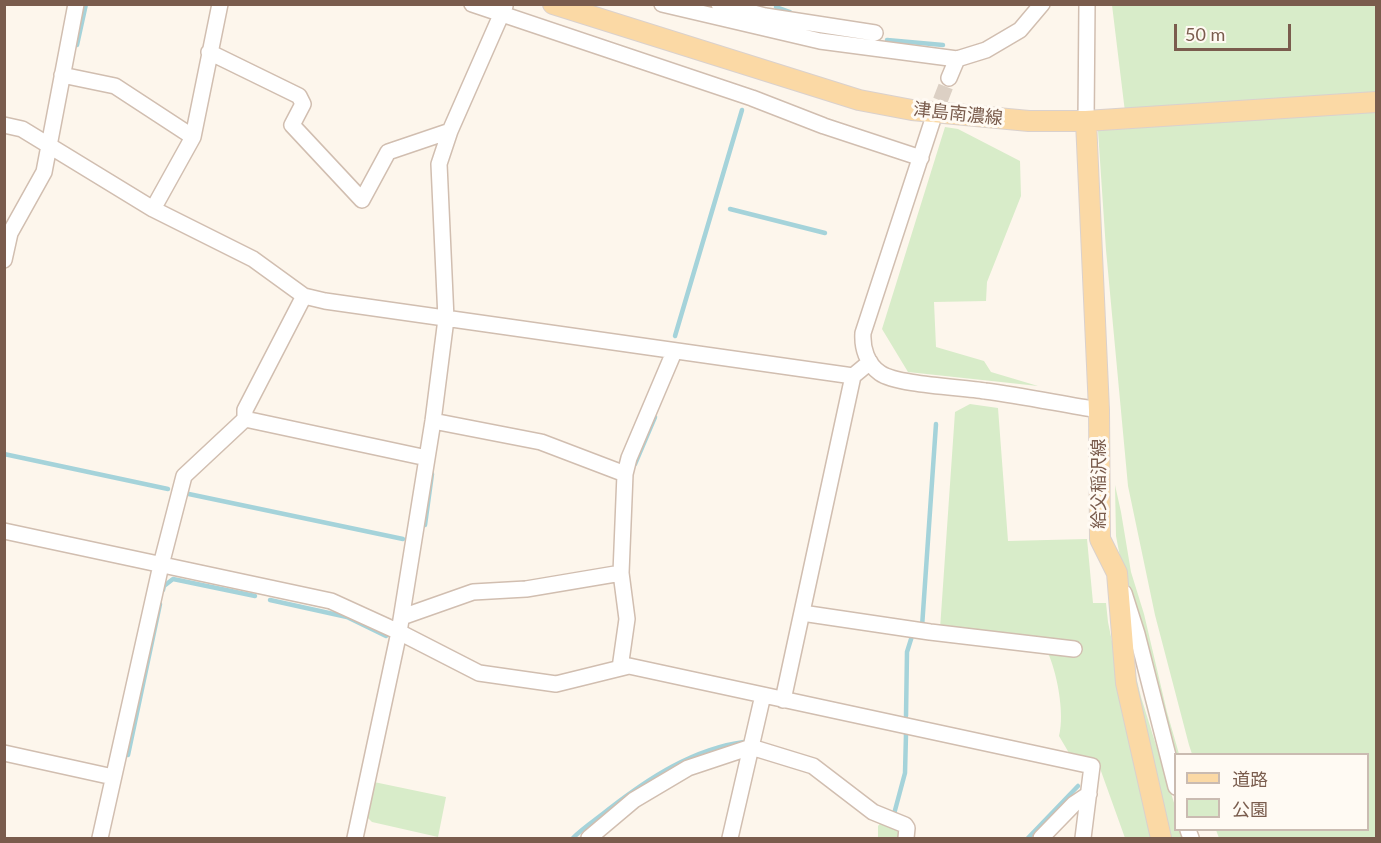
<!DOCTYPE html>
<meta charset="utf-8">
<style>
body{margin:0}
#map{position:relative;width:1381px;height:843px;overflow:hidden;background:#fdf6ec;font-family:Lato,"Noto Sans JP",sans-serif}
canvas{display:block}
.frame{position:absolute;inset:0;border:6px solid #7a5c4d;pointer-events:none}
.legend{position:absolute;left:1174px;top:753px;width:195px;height:78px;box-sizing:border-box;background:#fffaf3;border:2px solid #cabbb1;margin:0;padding:8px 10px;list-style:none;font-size:18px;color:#7a5c4d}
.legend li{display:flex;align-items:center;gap:12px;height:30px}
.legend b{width:30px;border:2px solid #cabbb1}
.scale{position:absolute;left:1174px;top:24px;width:117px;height:27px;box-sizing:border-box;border:3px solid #7a5c4d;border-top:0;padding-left:8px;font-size:18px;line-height:21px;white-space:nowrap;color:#7a5c4d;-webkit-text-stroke:4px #fffaf3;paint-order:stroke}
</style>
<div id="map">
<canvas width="1381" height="843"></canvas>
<div class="frame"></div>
<ul class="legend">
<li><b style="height:8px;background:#fbd9a5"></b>道路</li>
<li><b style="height:16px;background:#d8ecc9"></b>公園</li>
</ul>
<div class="scale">50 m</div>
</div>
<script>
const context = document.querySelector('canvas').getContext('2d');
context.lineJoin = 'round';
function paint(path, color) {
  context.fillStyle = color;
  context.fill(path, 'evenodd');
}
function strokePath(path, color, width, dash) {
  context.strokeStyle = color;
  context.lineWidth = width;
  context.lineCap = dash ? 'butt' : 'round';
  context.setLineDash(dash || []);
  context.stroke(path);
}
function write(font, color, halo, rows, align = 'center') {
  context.font = font + ' Lato,"Noto Sans JP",sans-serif';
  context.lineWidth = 6;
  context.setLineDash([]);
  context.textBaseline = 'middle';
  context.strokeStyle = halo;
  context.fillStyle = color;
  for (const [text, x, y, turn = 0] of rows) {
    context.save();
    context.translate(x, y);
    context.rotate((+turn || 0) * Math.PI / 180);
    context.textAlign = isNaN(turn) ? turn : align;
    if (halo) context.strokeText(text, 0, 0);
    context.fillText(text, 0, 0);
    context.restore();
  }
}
const green = new Path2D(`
 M 1112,5 L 1376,5 L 1376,838 L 1219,838 L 1216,830 L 1368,830 L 1368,754 L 1192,754 L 1189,745 L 1155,615 L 1128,486 L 1106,250 L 1097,116 L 1125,112 Z
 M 945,127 L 958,129 L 1020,161 L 1021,196 L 987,282 L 986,301 L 934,302 L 936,347 L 984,361 L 991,372 L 1038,386 L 908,372 L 882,329 Z
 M 970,404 L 998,408 L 1008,541 L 1087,539 L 1093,603 L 1106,603 L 1108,622 L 1152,838 L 1125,838 L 1097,760 L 1069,753 L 1059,736 C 1065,714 1057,671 1047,651 L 940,629 L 955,412 Z
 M 1115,485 L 1121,512 L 1131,572 L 1144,614 L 1167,712 L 1179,754 L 1176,754 L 1175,762 L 1124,578 L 1116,536 Z
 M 1123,623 L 1141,697 L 1175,806 L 1176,830 L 1183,830 L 1186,838 L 1165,838 Z
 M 374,782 L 446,797 L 438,837 L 372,822 L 366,816 Z
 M 883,820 L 902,827 L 904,838 L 878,838 L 878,826 Z`);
const stream = new Path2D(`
 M 777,4 L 776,7 L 790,12
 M 887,40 L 943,45
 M 77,45 L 86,4
 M 730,209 L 825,233
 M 675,336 L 742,110
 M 4,454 L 168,489
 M 635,464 L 655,417
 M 184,493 L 403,539
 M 425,525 L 432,474
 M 163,590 L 164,586 L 173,579 L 255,596
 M 270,600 L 347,617 L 386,636
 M 922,627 L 936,424
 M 906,716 L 907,652 L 912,636
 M 128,755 L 160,604
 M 894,814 L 905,773 L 906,734
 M 573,838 C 584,827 597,819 609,809 C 649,778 693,749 744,742
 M 1028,838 L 1078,786`);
const minorTunnel = new Path2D(`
 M 932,122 L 949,78`);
const minor = new Path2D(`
 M 472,4 L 752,98 L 824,126 L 921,158
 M 662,4 L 820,41 L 957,59 L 986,50 L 1020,30 L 1042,4
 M 719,4 L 765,16 L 875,33
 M 209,52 L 299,96 L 303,104 L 292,125 L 362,200 L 388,152 L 450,131
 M 62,75 L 115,86 L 193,137
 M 949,78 L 957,59
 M 1086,121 L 1087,4
 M 932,122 L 863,333 C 862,348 867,364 880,373 C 897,385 962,387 985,391 C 1023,396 1061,404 1099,410
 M 4,125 L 22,129 L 153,209 L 253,259 L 304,296 L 325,301 L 853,376
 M 153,209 L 193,137 L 220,4
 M 4,260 L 10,233 L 44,172 L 76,4
 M 245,419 L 427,458
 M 433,421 L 541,442 L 625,474
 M 4,531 L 331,601 L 399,632 L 479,673 L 556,684 L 629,666 L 1092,766 L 1083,838
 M 1124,593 L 1137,634 L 1176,787
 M 802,613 L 930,632 L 1074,649
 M 402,617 L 473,592 L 526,589 L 621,573
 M 620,668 L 627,619 L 621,573 L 625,474 L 629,458 L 674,352
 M 783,700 L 853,376 L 870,362
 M 4,753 L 113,777
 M 1188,830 L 1191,838
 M 100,838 L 161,565 L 184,476 L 245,419 L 245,410 L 304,296
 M 355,838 L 399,632 L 433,421 L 446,319 L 439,164 L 450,131 L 505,6
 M 589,838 L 634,800 L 688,768 L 751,747 L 813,766 L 873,812 L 905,825 L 907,828 L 906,838
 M 730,838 L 763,695
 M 1041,838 L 1074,804 L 1089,794`);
const major = new Path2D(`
 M 553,4 L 859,100 L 912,110 L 1029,121 L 1086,121 L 1376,102
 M 1086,121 L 1099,410 L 1100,539 L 1117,573 L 1126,683 L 1161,838`);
const streetNames = [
 ["津島南濃線",958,114,6],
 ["給父稲沢線",1099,484,-90]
];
paint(green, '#d8ecc9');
strokePath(stream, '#a5d3da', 4.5);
strokePath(minorTunnel, '#dcd0c4', 15, [15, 8]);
strokePath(minor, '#d1beb0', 18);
strokePath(major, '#dad1cd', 22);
strokePath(minor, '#fff', 15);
strokePath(major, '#fbd9a5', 20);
write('18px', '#7a5c4d', '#fffaf3', streetNames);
</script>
